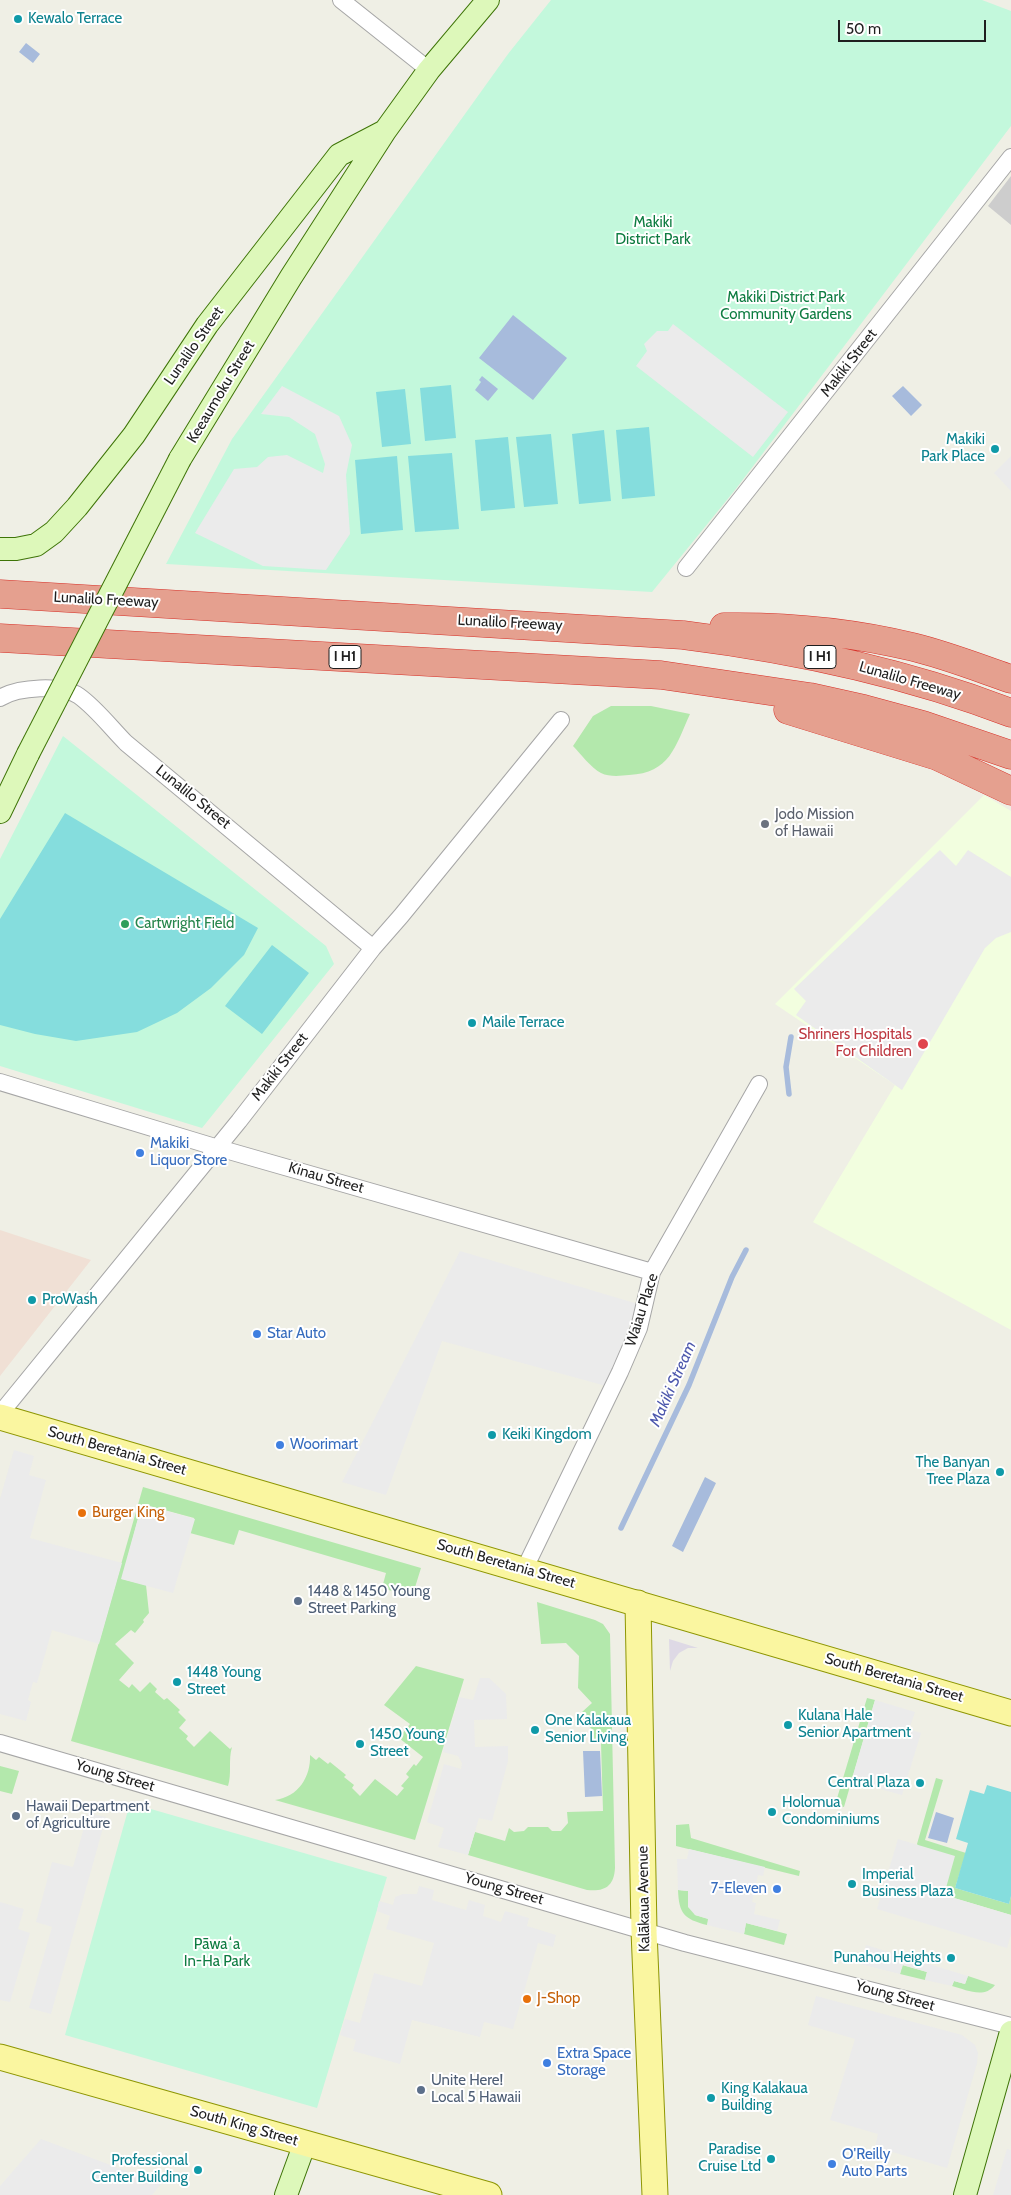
<!DOCTYPE html>
<meta charset="utf-8">
<style>
body{margin:0}
#map{position:relative;width:1011px;height:2195px;overflow:hidden;background:#efefe5;font-family:Cabin,sans-serif}
canvas{display:block}
.scale{position:absolute;left:838px;top:20px;width:148px;height:22px;box-sizing:border-box;border:2px solid #1f1f1f;border-top:0;padding-left:6px;font-size:15px;line-height:18px;white-space:nowrap;color:#1f1f1f;-webkit-text-stroke:4px #fff;paint-order:stroke}
</style>
<div id="map">
<canvas width="1011" height="2195"></canvas>
<div class="scale">50 m</div>
</div>
<script>
const context = document.querySelector('canvas').getContext('2d');
context.lineJoin = 'round';
function paint(path, color) {
  context.fillStyle = color;
  context.fill(path, 'evenodd');
}
function strokePath(path, color, width, dash) {
  context.strokeStyle = color;
  context.lineWidth = width;
  context.lineCap = dash ? 'butt' : 'round';
  context.setLineDash(dash || []);
  context.stroke(path);
}
function write(font, color, halo, rows, align = 'center') {
  context.font = font + ' Cabin,sans-serif';
  context.lineWidth = 4;
  context.setLineDash([]);
  context.textBaseline = 'middle';
  context.strokeStyle = halo;
  context.fillStyle = color;
  for (const [text, x, y, turn = 0] of rows) {
    context.save();
    context.translate(x, y);
    context.rotate((+turn || 0) * Math.PI / 180);
    context.textAlign = isNaN(turn) ? turn : align;
    if (halo) context.strokeText(text, 0, 0);
    context.fillText(text, 0, 0);
    context.restore();
  }
}
const commercial = new Path2D(`
 M 0,1230 L 91,1260 L 0,1376 Z`);
const education = new Path2D(`
 M 984,795 L 1011,811 L 1011,1330 L 813,1222 L 895,1085 L 775,1004 Z`);
const religious = new Path2D(`
 M 1011,176 L 1011,225 L 988,206 Z`);
const grass = new Path2D(`
 M 611,706 L 651,706 L 690,714 C 675,747 670,773 629,775 C 620,776 609,777 601,773 C 591,768 581,754 573,746 L 593,716 Z
 M 143,1487 L 421,1568 L 412,1597 L 382,1588 L 386,1573 L 239,1530 L 234,1545 L 190,1533 L 194,1518 L 142,1504 L 122,1579 L 146,1585 L 149,1613 L 143,1620 L 144,1622 L 135,1633 L 131,1630 L 115,1644 L 134,1663 L 119,1680 L 129,1688 L 132,1684 L 140,1692 L 150,1682 L 157,1689 L 155,1692 L 164,1700 L 167,1698 L 180,1710 L 178,1712 L 186,1720 L 179,1728 L 188,1736 L 186,1739 L 194,1747 L 210,1731 L 230,1749 L 232,1747 C 228,1760 232,1773 228,1786 L 71,1741 Z
 M 537,1602 L 595,1620 L 603,1624 L 610,1634 L 615,1868 C 614,1886 605,1892 587,1890 L 468,1855 L 475,1832 L 505,1841 L 509,1828 L 514,1832 L 524,1831 L 528,1827 L 548,1827 L 552,1831 L 561,1831 L 568,1823 L 567,1812 L 603,1811 L 601,1743 L 592,1743 L 592,1729 L 582,1720 L 582,1712 L 592,1703 L 578,1688 L 579,1656 L 566,1643 L 541,1644 Z
 M 416,1666 L 464,1679 L 415,1840 L 275,1800 C 298,1797 311,1777 310,1755 L 316,1760 L 319,1757 L 328,1764 L 330,1762 L 346,1775 L 344,1777 L 354,1785 L 352,1788 L 360,1796 L 375,1779 L 397,1796 L 404,1788 L 401,1786 L 409,1777 L 406,1774 L 414,1764 L 416,1766 L 423,1757 L 399,1738 L 410,1724 L 384,1705 Z
 M 867,1698 L 875,1700 L 844,1807 L 835,1805 Z
 M 0,1766 L 19,1771 L 12,1794 L 0,1791 Z
 M 936,1778 L 943,1780 L 925,1840 L 966,1853 L 955,1888 L 1009,1904 L 1011,1896 L 1011,1915 L 944,1895 L 917,1844 Z
 M 689,1824 L 691,1838 L 800,1871 L 799,1876 L 676,1846 L 676,1825 Z
 M 678,1890 L 688,1891 L 695,1915 L 709,1919 L 707,1925 C 684,1919 679,1914 678,1890 Z
 M 746,1923 L 787,1934 L 784,1945 L 744,1934 Z
 M 902,1965 L 927,1972 L 925,1980 L 900,1974 Z
 M 968,1976 L 995,1985 C 984,1999 967,1990 952,1986 L 954,1981 L 965,1984 Z`);
const park = new Path2D(`
 M 551,0 L 982,0 L 1011,11 L 1011,126 L 735,490 L 652,592 L 166,564 L 232,439 L 508,54 Z
 M 63,736 L 326,946 L 334,964 L 202,1128 L 0,1066 L 0,859 Z
 M 130,1803 L 387,1877 L 317,2108 L 65,2035 Z`);
const pitch = new Path2D(`
 M 451,385 L 456,438 L 425,441 L 420,388 Z
 M 405,389 L 411,444 L 382,447 L 376,392 Z
 M 649,427 L 655,496 L 622,499 L 616,430 Z
 M 604,430 L 611,501 L 579,504 L 572,434 Z
 M 551,434 L 558,504 L 524,507 L 516,437 Z
 M 508,437 L 515,508 L 481,511 L 475,440 Z
 M 452,453 L 459,529 L 415,532 L 408,456 Z
 M 397,456 L 403,530 L 361,534 L 355,460 Z
 M 65,813 L 258,928 L 244,955 L 211,988 L 177,1013 L 137,1032 L 76,1041 L 35,1034 L 0,1025 L 0,919 Z
 M 272,945 L 309,973 L 262,1034 L 225,1006 Z
 M 987,1785 L 1011,1792 L 1011,1896 L 1009,1904 L 955,1888 L 968,1843 L 956,1839 L 970,1790 L 984,1794 Z`);
const parking = new Path2D(`
 M 673,324 L 788,412 L 753,457 L 636,366 L 647,351 L 644,344 L 657,331 L 668,331 Z
 M 282,386 L 339,416 L 352,445 L 346,475 L 350,534 L 326,570 L 263,566 L 195,533 L 234,469 L 257,467 L 268,457 L 287,455 L 323,473 L 325,464 L 315,434 L 289,417 L 261,414 Z
 M 1011,456 L 1011,491 L 994,473 Z
 M 940,850 L 956,866 L 968,850 L 1011,877 L 1011,932 L 996,938 L 985,948 L 902,1090 L 796,1015 L 806,1001 L 794,989 Z
 M 460,1251 L 638,1304 L 606,1386 L 442,1341 L 386,1495 L 342,1482 Z
 M 14,1450 L 34,1456 L 29,1475 L 46,1480 L 30,1538 L 122,1563 L 99,1644 L 52,1630 L 37,1683 L 33,1682 L 28,1700 L 31,1702 L 26,1721 L 0,1714 L 0,1499 Z
 M 142,1504 L 195,1519 L 173,1593 L 121,1579 Z
 M 480,1678 L 489,1678 L 506,1694 L 507,1719 L 474,1720 L 475,1747 L 508,1746 L 508,1761 L 492,1821 L 479,1818 L 468,1855 L 438,1847 L 444,1828 L 427,1822 L 444,1764 L 461,1769 L 462,1763 L 458,1756 L 443,1752 L 459,1697 L 473,1700 Z
 M 875,1700 L 915,1712 L 909,1729 L 921,1733 L 902,1795 L 869,1786 L 870,1780 L 853,1775 Z
 M 88,1813 L 106,1817 L 51,2014 L 29,2008 L 52,1927 L 36,1922 L 52,1862 L 73,1867 Z
 M 898,1839 L 955,1856 L 944,1895 L 1011,1915 L 1011,1934 L 1007,1948 L 877,1909 Z
 M 689,1849 L 765,1867 L 763,1876 L 758,1875 L 752,1902 L 756,1903 L 754,1914 L 780,1920 L 777,1931 L 746,1923 L 744,1934 L 707,1925 L 708,1919 L 695,1915 L 688,1907 L 688,1891 L 678,1890 L 677,1859 L 687,1859 Z
 M 419,1886 L 434,1890 L 432,1900 L 466,1910 L 469,1900 L 485,1905 L 483,1916 L 501,1922 L 505,1911 L 529,1918 L 527,1926 L 556,1935 L 553,1947 L 538,1943 L 513,2029 L 484,2022 L 480,2037 L 412,2020 L 400,2064 L 353,2051 L 356,2040 L 340,2035 L 345,2019 L 360,2023 L 374,1973 L 422,1986 L 434,1943 L 386,1929 L 390,1916 L 377,1911 L 379,1901 L 393,1905 L 395,1897 L 403,1894 L 417,1894 Z
 M 0,1902 L 24,1909 L 18,1929 L 30,1933 L 10,2002 L 0,2000 Z
 M 866,1945 L 968,1976 L 965,1984 L 954,1981 L 952,1986 L 925,1980 L 927,1972 L 903,1965 L 900,1974 L 860,1964 Z
 M 816,1996 L 962,2035 L 975,2045 L 978,2053 L 977,2063 L 947,2168 L 875,2147 L 878,2134 L 830,2120 L 855,2039 L 808,2025 Z
 M 41,2139 L 161,2184 L 152,2195 L 0,2195 L 0,2186 Z
 M 1007,2149 L 1011,2150 L 1011,2195 L 993,2195 Z`);
const plaza = new Path2D(`
 M 669,1639 L 698,1648 L 688,1648 L 679,1653 L 673,1661 L 670,1671 Z`);
const water = new Path2D(`
 M 26,43 L 40,54 L 33,63 L 19,52 Z
 M 513,315 L 567,358 L 533,400 L 479,358 Z
 M 482,376 L 498,389 L 488,401 L 475,390 L 481,382 L 479,380 Z
 M 903,386 L 922,405 L 911,416 L 892,396 Z
 M 705,1477 L 716,1483 L 683,1552 L 672,1546 Z
 M 583,1751 L 600,1751 L 602,1796 L 585,1797 Z
 M 936,1812 L 954,1818 L 947,1843 L 928,1838 Z`);
const stream = new Path2D(`
 M 789,1094 L 786,1067 L 791,1037
 M 621,1528 L 689,1385 L 732,1277 L 746,1250`);
const street = new Path2D(`
 M 341,0 L 429,70
 M 686,568 L 1011,157
 M 0,698 C 18,687 62,684 79,696 C 97,709 111,728 126,743 L 373,948
 M 0,1082 L 215,1147 L 652,1272
 M 0,1414 L 239,1121 L 373,948 L 401,916 L 561,720
 M 524,1570 L 620,1372 L 639,1328 L 652,1272 L 759,1084
 M 0,1743 L 685,1943 L 1011,2026`);
const secondary = new Path2D(`
 M 180,459 L 291,277 L 385,131 L 429,70 L 488,0
 M 0,549 L 16,549 L 36,545 L 54,532 L 77,507 L 134,435 L 207,325 L 339,155 L 385,131
 M 0,812 L 28,754
 M 286,2195 L 305,2143
 M 965,2195 L 1011,2032`);
const primary = new Path2D(`
 M 0,1417 L 1011,1713
 M 638,1603 L 644,1931 L 655,2195
 M 0,2057 L 489,2195`);
const highway = new Path2D(`
 M 0,594 L 683,635 C 795,649 905,672 1011,713
 M 724,627 C 788,626 851,632 913,647 C 946,655 979,668 1011,679
 M 0,638 L 661,675 L 810,697 L 864,709 L 923,725 L 1011,755
 M 788,710 L 937,756 L 1011,791`);
const secondaryBridge = new Path2D(`
 M 28,754 L 180,459`);
const markers = [
 [18,19,5,"#0f9aa8"],
 [995,449,5,"#0f9aa8"],
 [765,824,5,"#6b7280"],
 [125,924,5,"#2e9e5b"],
 [472,1023,5,"#0f9aa8"],
 [923,1044,6,"#e0444e"],
 [140,1153,5,"#3f7fe0"],
 [32,1300,5,"#0f9aa8"],
 [257,1334,5,"#3f7fe0"],
 [492,1435,5,"#0f9aa8"],
 [280,1445,5,"#3f7fe0"],
 [1000,1472,5,"#0f9aa8"],
 [82,1513,5,"#e8710a"],
 [298,1601,5,"#5c6f8a"],
 [177,1682,5,"#0f9aa8"],
 [788,1725,5,"#0f9aa8"],
 [535,1730,5,"#0f9aa8"],
 [360,1744,5,"#0f9aa8"],
 [920,1783,5,"#0f9aa8"],
 [772,1812,5,"#0f9aa8"],
 [16,1816,5,"#5c6f8a"],
 [852,1884,5,"#0f9aa8"],
 [777,1889,5,"#3f7fe0"],
 [951,1958,5,"#0f9aa8"],
 [527,1999,5,"#e8710a"],
 [547,2063,5,"#3f7fe0"],
 [421,2090,5,"#5c6f8a"],
 [711,2098,5,"#0f9aa8"],
 [771,2159,5,"#0f9aa8"],
 [832,2164,5,"#3f7fe0"],
 [198,2170,5,"#0f9aa8"]
];
const shields = [
 [345,657,32],
 [820,657,32]
];
const shieldNames = [
 ["I H1",345,657],
 ["I H1",820,657]
];
const cultureNames = [
 ["Kewalo Terrace",28,19],
 ["Makiki",985,440,"right"],
 ["Park Place",985,457,"right"],
 ["Maile Terrace",482,1023],
 ["ProWash",42,1300],
 ["Keiki Kingdom",502,1435],
 ["The Banyan",990,1463,"right"],
 ["Tree Plaza",990,1480,"right"],
 ["1448 Young",187,1673],
 ["Street",187,1690],
 ["Kulana Hale",798,1716],
 ["Senior Apartment",798,1733],
 ["One Kalakaua",545,1721],
 ["Senior Living",545,1738],
 ["1450 Young",370,1735],
 ["Street",370,1752],
 ["Central Plaza",910,1783,"right"],
 ["Holomua",782,1803],
 ["Condominiums",782,1820],
 ["Imperial",862,1875],
 ["Business Plaza",862,1892],
 ["Punahou Heights",941,1958,"right"],
 ["King Kalakaua",721,2089],
 ["Building",721,2106],
 ["Paradise",761,2150,"right"],
 ["Cruise Ltd",761,2167,"right"],
 ["Professional",188,2161,"right"],
 ["Center Building",188,2178,"right"]
];
const parkNames = [
 ["Makiki",653,223],
 ["District Park",653,240],
 ["Makiki District Park",786,298],
 ["Community Gardens",786,315],
 ["Pāwaʻa",217,1945],
 ["In-Ha Park",217,1962]
];
const streetNames = [
 ["Lunalilo Street",194,346,-55],
 ["Makiki Street",849,363,-52],
 ["Keeaumoku Street",221,392,-59],
 ["Lunalilo Freeway",106,600,3],
 ["Lunalilo Freeway",510,623,3],
 ["Lunalilo Freeway",910,681,16],
 ["Lunalilo Street",193,797,39],
 ["Makiki Street",280,1067,-52],
 ["Kinau Street",326,1178,16],
 ["Waiau Place",642,1310,-72],
 ["South Beretania Street",117,1451,16],
 ["South Beretania Street",506,1564,16],
 ["South Beretania Street",894,1678,16],
 ["Young Street",115,1776,16],
 ["Young Street",504,1889,16],
 ["Kalākaua Avenue",644,1899,-91],
 ["Young Street",895,1996,15],
 ["South King Street",244,2126,16]
];
const worshipNames = [
 ["Jodo Mission",775,815],
 ["of Hawaii",775,832]
];
const leisureNames = [
 ["Cartwright Field",135,924]
];
const healthNames = [
 ["Shriners Hospitals",912,1035],
 ["For Children",912,1052]
];
const shopNames = [
 ["Makiki",150,1144],
 ["Liquor Store",150,1161],
 ["Star Auto",267,1334],
 ["Woorimart",290,1445],
 ["7-Eleven",767,1889,"right"],
 ["Extra Space",557,2054],
 ["Storage",557,2071],
 ["O'Reilly",842,2155],
 ["Auto Parts",842,2172]
];
const foodNames = [
 ["Burger King",92,1513],
 ["J-Shop",537,1999]
];
const serviceNames = [
 ["1448 & 1450 Young",308,1592],
 ["Street Parking",308,1609],
 ["Hawaii Department",26,1807],
 ["of Agriculture",26,1824],
 ["Unite Here!",431,2081],
 ["Local 5 Hawaii",431,2098]
];
const waterNames = [
 ["Makiki Stream",673,1384,-66]
];
paint(commercial, '#f0e0d5');
paint(education, '#f2fedf');
paint(religious, '#cdcdcd');
paint(grass, '#b3e8ac');
paint(park, '#c3f8dc');
paint(pitch, '#85dddd');
paint(parking, '#ebebeb');
paint(plaza, '#ded9e5');
paint(water, '#a7bbdc');
strokePath(stream, '#a7bbdc', 5.5);
strokePath(street, '#a6a6a6', 18);
strokePath(secondary, '#3e7407', 24);
strokePath(primary, '#8e9603', 27);
strokePath(highway, '#d73028', 29);
strokePath(street, '#fff', 16);
strokePath(secondary, '#ddf8ba', 22);
strokePath(primary, '#faf6a0', 25);
strokePath(highway, '#e5a08f', 28);
strokePath(secondaryBridge, '#3e7407', 24, []);
strokePath(secondaryBridge, '#ddf8ba', 22);
for (const [x, y, r, color] of markers) {
  const dot = new Path2D();
  dot.arc(x, y, r, 0, 2 * Math.PI);
  context.fillStyle = color;
  context.fill(dot);
  strokePath(dot, '#fff', 2);
}
for (const [x, y, w] of shields) {
  const box = new Path2D();
  box.roundRect(x - w / 2, y - 11.5, w, 23, 4);
  context.fillStyle = '#fff';
  context.fill(box);
  strokePath(box, '#1f1f1f', 1);
}
write('bold 14px', '#1f1f1f', null, shieldNames);
write('15px', '#0d838f', '#fff', cultureNames, 'left');
write('15px', '#0e7c41', '#fff', parkNames);
write('15px', '#1f1f1f', '#fff', streetNames);
write('15px', '#5b616d', '#fff', worshipNames, 'left');
write('15px', '#27864d', '#fff', leisureNames, 'left');
write('15px', '#be3a42', '#fff', healthNames, 'right');
write('15px', '#366cbe', '#fff', shopNames, 'left');
write('15px', '#c56008', '#fff', foodNames, 'left');
write('15px', '#4e5e75', '#fff', serviceNames, 'left');
write('italic 16px', '#4d58ad', '#fff', waterNames);
</script>
